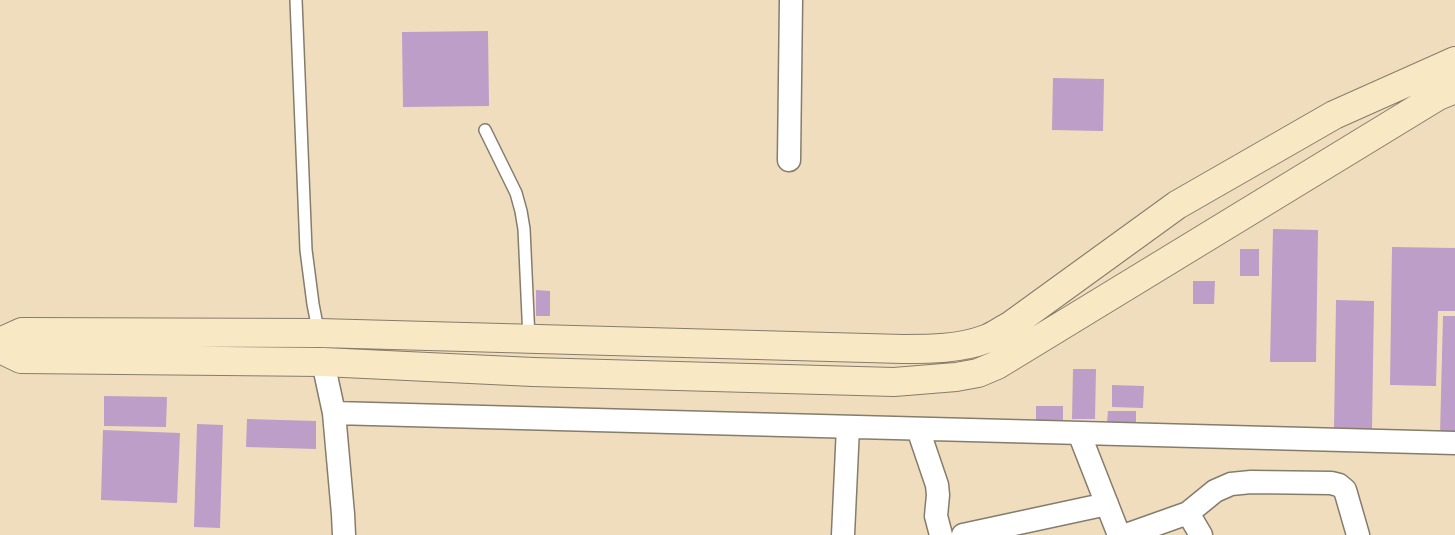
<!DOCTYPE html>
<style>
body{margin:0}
canvas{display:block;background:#f0ddbd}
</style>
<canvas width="1455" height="535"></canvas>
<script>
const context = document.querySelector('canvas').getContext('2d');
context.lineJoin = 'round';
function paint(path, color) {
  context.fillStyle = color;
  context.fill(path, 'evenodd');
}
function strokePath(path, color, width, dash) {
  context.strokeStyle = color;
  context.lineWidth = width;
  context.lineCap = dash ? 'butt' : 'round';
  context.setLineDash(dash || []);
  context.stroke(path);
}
const building = new Path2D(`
 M 488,31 L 489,106 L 403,107 L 402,32 Z
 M 1053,78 L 1104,79 L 1103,131 L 1052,130 Z
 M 1273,229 L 1318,230 L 1316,362 L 1270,362 Z
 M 1392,247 L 1455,248 L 1455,311 L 1438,311 L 1436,386 L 1390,385 Z
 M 1240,249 L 1259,249 L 1259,276 L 1240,276 Z
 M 1193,281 L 1215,281 L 1214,304 L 1193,304 Z
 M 536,290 L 550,291 L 550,316 L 536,316 Z
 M 1336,300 L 1374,301 L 1372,429 L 1334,429 Z
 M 1443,316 L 1455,316 L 1455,435 L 1440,435 Z
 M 1073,369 L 1096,369 L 1095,419 L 1072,419 Z
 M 1112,385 L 1144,386 L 1143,408 L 1112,407 Z
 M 104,396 L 167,397 L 166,427 L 104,426 Z
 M 1036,406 L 1063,406 L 1063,423 L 1036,423 Z
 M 1108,411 L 1136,411 L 1136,423 L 1107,423 Z
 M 247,419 L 316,421 L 316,449 L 246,447 Z
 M 197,424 L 223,425 L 220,528 L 194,527 Z
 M 103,430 L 180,433 L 177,503 L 101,500 Z`);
const lane = new Path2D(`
 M 296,0 L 306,250 L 313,304 L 319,335
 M 485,130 L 516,193 L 521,211 L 524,229 L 529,339`);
const street = new Path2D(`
 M 789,160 L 791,0
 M 323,362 L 334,413 L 343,514 L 344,535
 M 334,413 L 1455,443
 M 918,429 L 937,485 L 938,495 L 936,516 L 941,535
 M 1079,433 L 1119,535
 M 1188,513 L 1201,535
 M 843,535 L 848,427
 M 963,535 L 1107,504
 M 1126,535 L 1188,513 L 1215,491 L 1231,484 L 1251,482 L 1331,483 L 1339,485 L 1345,490 L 1358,535`);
const secondary = new Path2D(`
 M 0,342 L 22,332 L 319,333 L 903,349 C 931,349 959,349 986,339 C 994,336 1002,330 1010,326 L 1177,205 L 1334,115 L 1455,61
 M 0,349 L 21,359 L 323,362 L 533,372 L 894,382 L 956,377 L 978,373 L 997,365 L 1438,96 L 1455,89`);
paint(building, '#bc9ec8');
strokePath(lane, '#867c6c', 14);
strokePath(street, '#867c6c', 25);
strokePath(secondary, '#867c6c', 30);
strokePath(lane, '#fff', 11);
strokePath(street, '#fff', 22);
strokePath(secondary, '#f8e8c3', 28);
</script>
